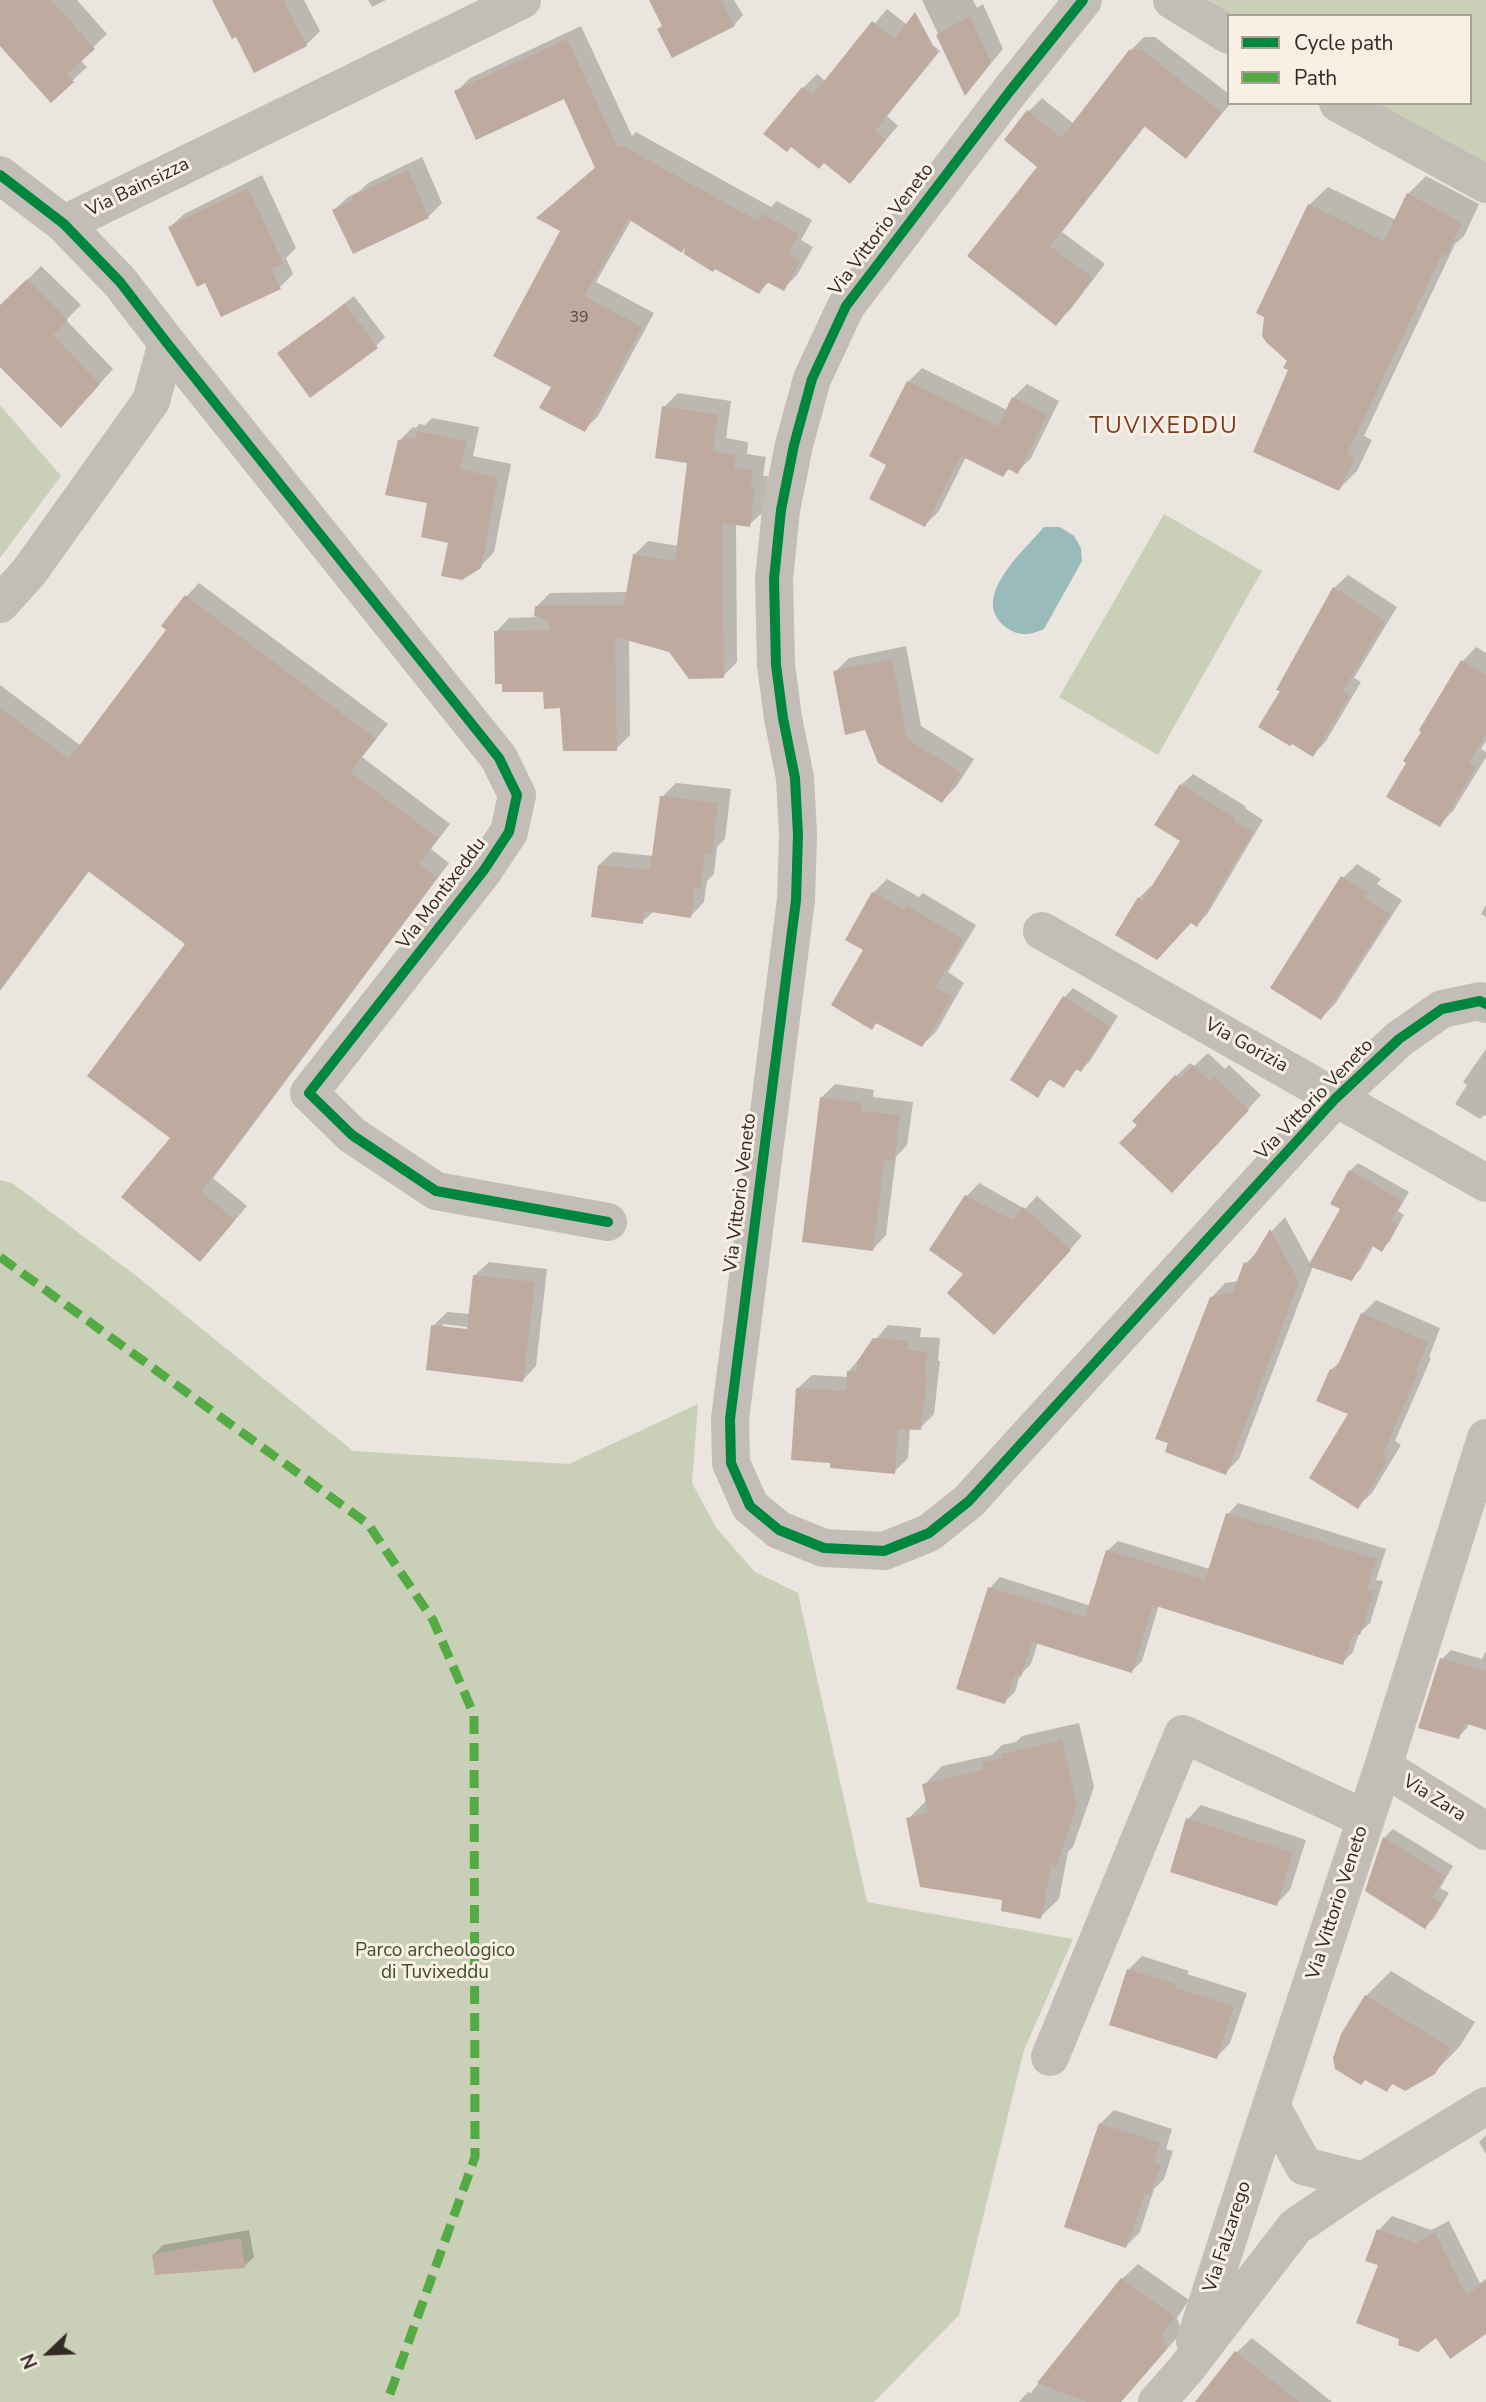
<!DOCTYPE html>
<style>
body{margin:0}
#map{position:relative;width:1486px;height:2402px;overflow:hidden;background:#eae5de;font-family:"Nunito Sans",sans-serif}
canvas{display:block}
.legend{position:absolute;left:1227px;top:14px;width:245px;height:91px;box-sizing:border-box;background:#f8f0e4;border:2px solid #a9a198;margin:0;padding:9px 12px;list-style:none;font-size:21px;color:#332a26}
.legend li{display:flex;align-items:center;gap:14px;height:35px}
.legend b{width:35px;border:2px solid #a9a198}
.north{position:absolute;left:14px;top:2318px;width:70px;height:70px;-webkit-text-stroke:5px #f8f0e4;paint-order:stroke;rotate:247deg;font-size:19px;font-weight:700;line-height:28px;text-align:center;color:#332a26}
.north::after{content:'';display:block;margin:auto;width:24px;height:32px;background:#332a26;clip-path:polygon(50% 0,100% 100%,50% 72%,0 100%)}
</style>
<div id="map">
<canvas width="1486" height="2402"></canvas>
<ul class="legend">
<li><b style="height:9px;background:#00873e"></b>Cycle path</li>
<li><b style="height:9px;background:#54ab44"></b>Path</li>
</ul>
<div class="north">N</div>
</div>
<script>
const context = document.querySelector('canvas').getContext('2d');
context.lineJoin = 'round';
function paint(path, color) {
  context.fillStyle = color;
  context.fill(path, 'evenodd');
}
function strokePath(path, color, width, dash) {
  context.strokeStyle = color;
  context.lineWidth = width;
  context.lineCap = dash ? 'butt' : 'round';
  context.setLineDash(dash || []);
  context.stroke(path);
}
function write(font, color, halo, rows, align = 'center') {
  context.font = font + ' "Nunito Sans",sans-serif';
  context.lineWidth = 6;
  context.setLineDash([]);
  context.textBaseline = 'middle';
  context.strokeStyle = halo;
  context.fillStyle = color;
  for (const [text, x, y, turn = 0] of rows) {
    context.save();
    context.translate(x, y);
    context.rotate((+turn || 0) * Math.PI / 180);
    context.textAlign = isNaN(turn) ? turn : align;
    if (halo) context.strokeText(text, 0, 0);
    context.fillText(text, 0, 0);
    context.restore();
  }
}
const green = new Path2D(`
 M 1209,0 L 1486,0 L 1486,172 L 1365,103 L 1470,103 L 1470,16 L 1232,16 Z
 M 0,405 L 61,476 L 0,558 Z
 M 1164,514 L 1262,571 L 1158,755 L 1059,697 Z
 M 0,1180 L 12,1183 L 139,1278 L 353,1451 L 569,1464 L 698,1404 L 692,1483 L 717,1529 L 755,1572 L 798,1593 L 867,1902 L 1073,1939 L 1024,2050 L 959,2315 L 874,2402 L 0,2402 Z`);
const water = new Path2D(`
 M 1044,527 L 1060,527 L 1074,536 L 1081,548 L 1082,561 L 1044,629 C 1031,635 1019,637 1007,628 C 967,599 1024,551 1044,527 Z`);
const shadow = new Path2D(`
 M 0,0 L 77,0 L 107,34 L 80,60 L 87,67 L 51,100 L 0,44 Z
 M 214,0 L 304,0 L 320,31 L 306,45 L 237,34 Z
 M 368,0 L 386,0 L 372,7 Z
 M 651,0 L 734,0 L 743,15 L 734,25 L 663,25 Z
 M 922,0 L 973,0 L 977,8 L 983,4 L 1003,49 L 966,93 Z
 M 887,9 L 940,51 L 887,116 L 898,126 L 850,181 L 825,161 L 792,145 L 803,88 L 817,74 L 826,82 Z
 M 581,26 L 632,136 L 636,132 L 771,207 L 777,201 L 812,220 L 801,240 L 813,247 L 797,275 L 783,289 L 770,281 L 759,292 L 687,245 L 682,251 L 632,219 L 596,282 L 654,313 L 598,416 L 584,430 L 553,386 L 562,231 L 552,205 L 596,167 L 565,97 L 456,92 L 470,78 Z
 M 1144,37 L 1155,37 L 1229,94 L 1229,103 L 1231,103 L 1186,156 L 1146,125 L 1062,232 L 1105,264 L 1070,310 L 1056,323 L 1040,167 L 1028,112 L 1042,98 L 1074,124 L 1130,51 Z
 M 422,157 L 442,203 L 428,217 L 334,210 L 348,197 L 360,191 L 368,183 Z
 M 262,175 L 296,248 L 286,258 L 293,274 L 280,287 L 205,281 L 170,227 L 184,214 Z
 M 1426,176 L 1479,204 L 1464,236 L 1455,244 L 1364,436 L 1372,440 L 1357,471 L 1339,489 L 1289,361 L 1309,205 L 1328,187 L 1396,220 L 1408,194 Z
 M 41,266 L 81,305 L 66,320 L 113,369 L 75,411 L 0,365 L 0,308 Z
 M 354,296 L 385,337 L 376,346 L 279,354 Z
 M 922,368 L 1007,410 L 1013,398 L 1027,384 L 1059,401 L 1031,458 L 1017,472 L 1010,468 L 1003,475 L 966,457 L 939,511 L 925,525 L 888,464 L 872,456 L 908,382 Z
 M 678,393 L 731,401 L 726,438 L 748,442 L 747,454 L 766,457 L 763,476 L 768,476 L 763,512 L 749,525 L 736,524 L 737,662 L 723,676 L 670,650 L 629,639 L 630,735 L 616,749 L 544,690 L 496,632 L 509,618 L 542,617 L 536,607 L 550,593 L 628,592 L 635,554 L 648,541 L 679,546 L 689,461 L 664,407 Z
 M 432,418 L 479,427 L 473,456 L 511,464 L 494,552 L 480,567 L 450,542 L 399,441 L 413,427 L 416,428 L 419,424 L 425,425 Z
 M 1348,575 L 1397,607 L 1354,678 L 1361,682 L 1326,741 L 1313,755 L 1282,691 L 1334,588 Z
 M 199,583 L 388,724 L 362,757 L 450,824 L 431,849 L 449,863 L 213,1178 L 247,1206 L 213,1246 L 172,1138 L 188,944 L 90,870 L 0,991 L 0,685 L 81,746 L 169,630 L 186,597 Z
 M 906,646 L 921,726 L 974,759 L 956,787 L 942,801 L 866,728 L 835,672 L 849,658 Z
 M 1476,647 L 1486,653 L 1486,741 L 1481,749 L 1486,752 L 1486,757 L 1453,811 L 1439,825 L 1421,730 L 1463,661 Z
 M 1193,774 L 1245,806 L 1246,809 L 1263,820 L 1208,913 L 1197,925 L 1139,898 L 1151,886 L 1153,887 L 1182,841 L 1181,785 Z
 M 676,783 L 731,789 L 725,839 L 717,847 L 714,874 L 707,881 L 704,902 L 691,916 L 654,911 L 642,922 L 599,865 L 613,852 L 654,856 L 662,797 Z
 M 1357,864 L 1381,879 L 1377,884 L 1402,900 L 1335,1004 L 1321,1018 L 1343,878 Z
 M 887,879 L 919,897 L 923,893 L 976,925 L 948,972 L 964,983 L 936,1032 L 922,1045 L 878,1022 L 871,1028 L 865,950 L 873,893 Z
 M 1486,905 L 1486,917 L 1481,914 Z
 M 1073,988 L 1118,1016 L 1090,1061 L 1081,1070 L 1078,1068 L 1063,1086 L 1051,1078 L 1038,1095 L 1064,998 Z
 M 1486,1049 L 1486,1116 L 1484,1115 L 1480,1119 L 1455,1104 L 1467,1085 L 1463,1082 Z
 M 1208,1053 L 1225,1069 L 1229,1065 L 1261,1095 L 1186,1177 L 1176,1076 L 1190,1063 L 1194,1066 Z
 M 835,1084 L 874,1090 L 873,1097 L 913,1102 L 907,1145 L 896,1157 L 886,1235 L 873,1249 L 821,1098 Z
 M 1358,1163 L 1409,1192 L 1398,1211 L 1404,1215 L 1390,1241 L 1382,1249 L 1374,1245 L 1360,1270 L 1351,1279 L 1313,1266 L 1239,1459 L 1225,1473 L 1211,1298 L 1225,1283 L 1239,1281 L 1246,1263 L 1260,1249 L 1272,1231 L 1285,1217 L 1311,1265 L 1342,1209 L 1350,1171 Z
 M 979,1183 L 1025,1209 L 1037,1196 L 1082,1236 L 1006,1321 L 966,1274 L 932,1250 L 967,1196 Z
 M 489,1262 L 547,1269 L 536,1366 L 523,1380 L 433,1326 L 447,1312 L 470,1314 L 475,1275 ZM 443,1324 L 476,1328 L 475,1331 L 443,1328 Z
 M 1376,1300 L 1440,1328 L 1429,1357 L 1431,1358 L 1395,1441 L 1401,1445 L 1372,1493 L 1358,1506 L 1350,1413 L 1331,1370 L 1343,1359 L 1362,1314 Z
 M 888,1325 L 921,1328 L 920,1337 L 940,1338 L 938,1361 L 940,1361 L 934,1414 L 920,1428 L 910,1428 L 908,1458 L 894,1472 L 798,1388 L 812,1375 L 848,1377 L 848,1372 Z
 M 1238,1503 L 1386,1549 L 1376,1580 L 1383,1581 L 1370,1623 L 1359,1633 L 1353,1652 L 1342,1663 L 1159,1605 L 1142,1661 L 1132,1671 L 1038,1642 L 1031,1664 L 1020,1675 L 1015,1692 L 1004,1702 L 990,1588 L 1000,1577 L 1091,1606 L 1107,1551 L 1118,1541 L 1210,1569 L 1228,1514 Z
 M 1451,1650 L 1482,1659 L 1486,1651 L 1486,1728 L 1469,1722 L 1467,1728 L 1458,1737 L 1442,1659 Z
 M 1079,1723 L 1094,1787 L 1073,1847 L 1068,1852 L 1059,1899 L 1040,1917 L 1004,1898 L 908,1819 L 926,1801 L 924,1785 L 942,1766 L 992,1755 L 1002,1745 L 1016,1742 L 1022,1736 Z
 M 1201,1805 L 1306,1840 L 1290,1890 L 1276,1904 L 1188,1819 Z
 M 1393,1829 L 1453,1866 L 1440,1888 L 1449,1893 L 1434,1918 L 1425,1927 L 1384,1838 Z
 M 1142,1956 L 1189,1971 L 1187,1974 L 1247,1993 L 1230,2043 L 1217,2057 L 1128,1970 Z
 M 1391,1971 L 1475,2022 L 1460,2046 L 1434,2073 L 1394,2083 L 1387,2090 L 1366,1996 Z
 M 1114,2110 L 1172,2129 L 1166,2149 L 1173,2151 L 1164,2179 L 1154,2189 L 1140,2232 L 1126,2246 L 1100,2124 Z
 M 1486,2135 L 1486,2154 L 1479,2142 Z
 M 1392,2216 L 1431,2230 L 1449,2221 L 1480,2283 L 1486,2279 L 1486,2332 L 1401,2338 L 1380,2264 L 1367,2259 L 1379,2230 Z
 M 249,2230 L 254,2257 L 244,2266 L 154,2254 L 163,2245 Z
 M 1138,2264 L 1189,2300 L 1177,2318 L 1182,2332 L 1120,2402 L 1019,2402 L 1028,2392 L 1031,2393 L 1122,2279 Z
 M 1252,2338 L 1332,2402 L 1197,2402 L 1237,2352 Z`);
const building = new Path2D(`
 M 0,0 L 51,0 L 95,49 L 67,74 L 74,82 L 51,103 L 0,46 Z
 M 212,0 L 283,0 L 307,46 L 254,73 L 236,37 L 232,39 Z
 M 649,0 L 721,0 L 735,26 L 672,58 L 657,29 L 662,26 Z
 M 915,12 L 937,53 L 875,131 L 886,140 L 850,184 L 824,163 L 819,169 L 791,147 L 787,152 L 763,134 L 802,87 L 813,95 L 872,21 L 895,39 Z
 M 970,16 L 991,63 L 965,96 L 936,35 Z
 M 567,39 L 618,148 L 621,145 L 758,221 L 762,214 L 799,234 L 789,254 L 800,261 L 784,291 L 767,282 L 759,294 L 715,269 L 713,272 L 684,254 L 685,247 L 682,253 L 628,219 L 584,296 L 642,327 L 585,432 L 539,408 L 551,387 L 493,356 L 560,231 L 536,218 L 595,168 L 564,99 L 476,140 L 454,91 Z
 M 1141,49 L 1222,113 L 1186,159 L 1144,126 L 1050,246 L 1093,278 L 1056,326 L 967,256 L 1037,167 L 1004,140 L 1027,110 L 1061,138 L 1129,50 Z
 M 408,170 L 429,218 L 353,254 L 332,210 L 353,200 L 352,196 Z
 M 248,188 L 283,263 L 271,269 L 281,289 L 221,317 L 205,283 L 197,287 L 168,227 Z
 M 1407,193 L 1462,223 L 1446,256 L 1442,254 L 1347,454 L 1355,458 L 1339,491 L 1253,452 L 1288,370 L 1283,368 L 1287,361 L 1266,342 L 1262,336 L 1264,317 L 1256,313 L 1308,204 L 1384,241 Z
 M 27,279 L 68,320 L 53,335 L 100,384 L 61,428 L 0,367 L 0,305 Z
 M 345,304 L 378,348 L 310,398 L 277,353 Z
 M 907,381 L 998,426 L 1012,397 L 1047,415 L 1018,474 L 1008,469 L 1003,477 L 961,456 L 925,527 L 869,499 L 886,465 L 869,456 Z
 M 662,406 L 718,415 L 713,451 L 735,455 L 734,468 L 753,470 L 750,489 L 755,490 L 750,527 L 722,523 L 724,678 L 689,679 L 669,652 L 615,637 L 617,751 L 563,751 L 560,708 L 544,709 L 543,692 L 502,692 L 502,684 L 495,684 L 494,631 L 549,630 L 549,620 L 534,616 L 535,606 L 624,605 L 633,554 L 675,561 L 687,463 L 655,458 Z
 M 417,431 L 467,441 L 460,469 L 498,478 L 481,568 L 462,580 L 441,576 L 448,543 L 421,537 L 427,503 L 385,495 L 398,440 L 403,441 L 404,437 L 415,439 Z
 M 1333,587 L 1385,621 L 1342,692 L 1349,696 L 1313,757 L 1292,744 L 1290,746 L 1258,727 L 1280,691 L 1276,690 Z
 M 185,595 L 376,739 L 350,772 L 438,838 L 419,864 L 437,878 L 201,1192 L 235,1220 L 200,1262 L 121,1197 L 170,1138 L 87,1076 L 185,944 L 88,871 L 0,989 L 0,708 L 69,759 L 166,630 L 161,626 Z
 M 892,659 L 907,739 L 961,773 L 942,803 L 878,763 L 865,730 L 845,735 L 833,671 Z
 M 1461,660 L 1486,675 L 1486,734 L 1469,763 L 1476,767 L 1440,827 L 1386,797 L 1406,763 L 1403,761 L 1421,732 L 1419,730 Z
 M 1180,784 L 1234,817 L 1234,821 L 1253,832 L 1197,927 L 1191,923 L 1157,960 L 1115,935 L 1138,897 L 1143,900 L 1180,841 L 1154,825 Z
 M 660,796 L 718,803 L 712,855 L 705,853 L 700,889 L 694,888 L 691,918 L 644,911 L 643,924 L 591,917 L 598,865 L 650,870 Z
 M 1341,876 L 1368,893 L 1365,898 L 1390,914 L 1321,1020 L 1270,988 Z
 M 872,892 L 905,910 L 907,905 L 964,940 L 935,987 L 952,997 L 922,1047 L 876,1023 L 872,1030 L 831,1005 L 863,950 L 845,940 Z
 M 1063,996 L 1110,1026 L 1081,1072 L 1076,1069 L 1064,1088 L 1049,1079 L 1038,1098 L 1010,1080 Z
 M 1193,1065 L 1210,1081 L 1214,1077 L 1249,1110 L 1172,1193 L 1119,1143 L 1137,1125 L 1132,1121 L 1175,1075 L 1180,1079 Z
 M 820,1097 L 861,1103 L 861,1111 L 900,1115 L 894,1161 L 884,1160 L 873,1251 L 802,1242 Z
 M 1349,1170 L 1402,1201 L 1391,1220 L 1398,1224 L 1382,1252 L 1371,1245 L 1352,1281 L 1308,1266 L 1340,1209 L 1330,1204 Z
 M 965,1195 L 1012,1220 L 1023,1207 L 1071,1250 L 994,1335 L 947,1293 L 963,1274 L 929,1250 Z
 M 1270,1229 L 1299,1282 L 1226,1475 L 1165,1452 L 1168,1443 L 1155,1439 L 1210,1297 L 1233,1292 L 1244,1262 L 1249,1264 Z
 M 473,1275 L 535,1282 L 523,1382 L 426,1370 L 431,1325 L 467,1329 Z
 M 1361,1313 L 1428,1342 L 1416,1371 L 1418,1372 L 1383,1455 L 1388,1459 L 1358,1509 L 1309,1478 L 1348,1414 L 1316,1401 L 1330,1369 L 1335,1371 Z
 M 873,1338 L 908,1341 L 907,1350 L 927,1352 L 925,1374 L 927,1374 L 921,1430 L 898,1429 L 895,1474 L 830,1468 L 830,1463 L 791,1460 L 796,1388 L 846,1391 L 847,1371 L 857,1372 L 857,1362 Z
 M 1226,1513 L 1376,1559 L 1367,1590 L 1374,1591 L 1360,1635 L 1353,1633 L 1343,1665 L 1153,1605 L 1132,1673 L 1032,1642 L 1021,1677 L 1015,1675 L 1005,1704 L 956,1689 L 988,1587 L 1085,1617 L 1106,1550 L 1205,1580 Z
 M 1440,1658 L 1486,1671 L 1486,1730 L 1464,1723 L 1459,1739 L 1418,1728 Z
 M 1062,1740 L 1077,1806 L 1056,1867 L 1051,1866 L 1041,1919 L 1001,1911 L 1002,1900 L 920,1887 L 906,1818 L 928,1813 L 922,1784 L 983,1770 L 982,1763 L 1002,1758 L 1002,1754 Z
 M 1186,1818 L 1293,1853 L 1277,1906 L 1170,1872 Z
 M 1383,1837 L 1445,1876 L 1432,1897 L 1441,1903 L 1425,1929 L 1365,1891 Z
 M 1127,1969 L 1176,1984 L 1175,1988 L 1234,2006 L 1217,2059 L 1109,2025 Z
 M 1365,1995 L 1451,2048 L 1435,2074 L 1405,2091 L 1391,2083 L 1387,2092 L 1365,2080 L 1361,2085 L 1335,2069 L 1333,2058 L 1341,2034 Z
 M 1099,2123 L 1160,2143 L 1153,2163 L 1161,2165 L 1150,2195 L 1145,2193 L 1126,2248 L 1064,2227 Z
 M 1377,2229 L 1416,2243 L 1435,2233 L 1466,2295 L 1486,2281 L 1486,2334 L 1450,2359 L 1436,2338 L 1418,2352 L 1398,2345 L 1399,2339 L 1356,2323 L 1378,2265 L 1365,2261 Z
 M 241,2238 L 245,2268 L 155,2275 L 152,2254 Z
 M 1121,2278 L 1175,2317 L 1162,2335 L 1167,2349 L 1121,2402 L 1087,2402 L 1037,2383 Z
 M 1235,2351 L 1299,2402 L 1195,2402 Z`);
const street = new Path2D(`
 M 1083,0 L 1010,91 L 846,306 L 812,379 L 794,445 L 781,510 L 774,579 L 776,665 L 783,718 L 795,778 L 798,835 L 796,900 L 730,1419 L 731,1463 L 750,1506 L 779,1530 L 824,1548 L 884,1551 L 929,1533 L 969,1501 L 1335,1099 L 1399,1039 L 1442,1009 L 1480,1001 L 1486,1004
 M 1172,0 L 1229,35
 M 1338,103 L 1486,184
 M 0,175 L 64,224 L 120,282 L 167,343 L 499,758 L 517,795 L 509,832 L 484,870 L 309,1093 L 352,1135 L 436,1191 L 608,1222
 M 64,224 L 522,0
 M 0,604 L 29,572 L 151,401 L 167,343
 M 1042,931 L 1486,1183
 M 1383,1767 L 1486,1831
 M 1050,2057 L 1183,1734 L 1366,1819
 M 1363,2181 L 1304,2166 L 1271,2106 L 1383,1767 L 1486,1438
 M 1195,2341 L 1271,2106
 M 1157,2402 L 1186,2369 L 1295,2227 L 1363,2181 L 1486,2106`);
const quiet = new Path2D(`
 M 0,1257 L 368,1524 L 433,1620 L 474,1715 L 475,2157 L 387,2402`);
const cycleway = new Path2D(`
 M 1083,0 L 1010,91 L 846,306 L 812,379 L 794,445 L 781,510 L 774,579 L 776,665 L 783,718 L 795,778 L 798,835 L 796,900 L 730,1419 L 731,1463 L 750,1506 L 779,1530 L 824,1548 L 884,1551 L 929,1533 L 969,1501 L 1335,1099 L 1399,1039 L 1442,1009 L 1480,1001 L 1486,1004
 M 0,175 L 64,224 L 120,282 L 167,343 L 499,758 L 517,795 L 509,832 L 484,870 L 309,1093 L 352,1135 L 436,1191 L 608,1222`);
const numberNames = [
 ["39",579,318]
];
const streetNames = [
 ["Via Bainsizza",138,188,-26],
 ["Via Vittorio Veneto",882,230,-53],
 ["Via Montixeddu",442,894,-53],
 ["Via Gorizia",1246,1046,29],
 ["Via Vittorio Veneto",1315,1100,-46],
 ["Via Vittorio Veneto",741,1193,-83],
 ["Via Zara",1434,1799,32],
 ["Via Vittorio Veneto",1338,1903,-72],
 ["Via Falzarego",1228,2237,-72]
];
const parkNames = [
 ["Parco archeologico",435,1951],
 ["di Tuvixeddu",435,1973]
];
const quarterNames = [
 ["TUVIXEDDU",1164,427]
];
paint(green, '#cad0b8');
paint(water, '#9abbbc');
paint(shadow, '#0003');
paint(building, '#beaa9f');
strokePath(street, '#c3bdb7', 38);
strokePath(quiet, '#54ab44', 9, [18, 9]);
strokePath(cycleway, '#00873e', 10);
write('16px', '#564a44', null, numberNames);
write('19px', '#332a26', '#f8f0e4', streetNames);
write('19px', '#41512a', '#f8f0e4', parkNames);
context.letterSpacing = '2px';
write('23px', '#813b20', '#f8f0e4', quarterNames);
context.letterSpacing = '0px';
</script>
